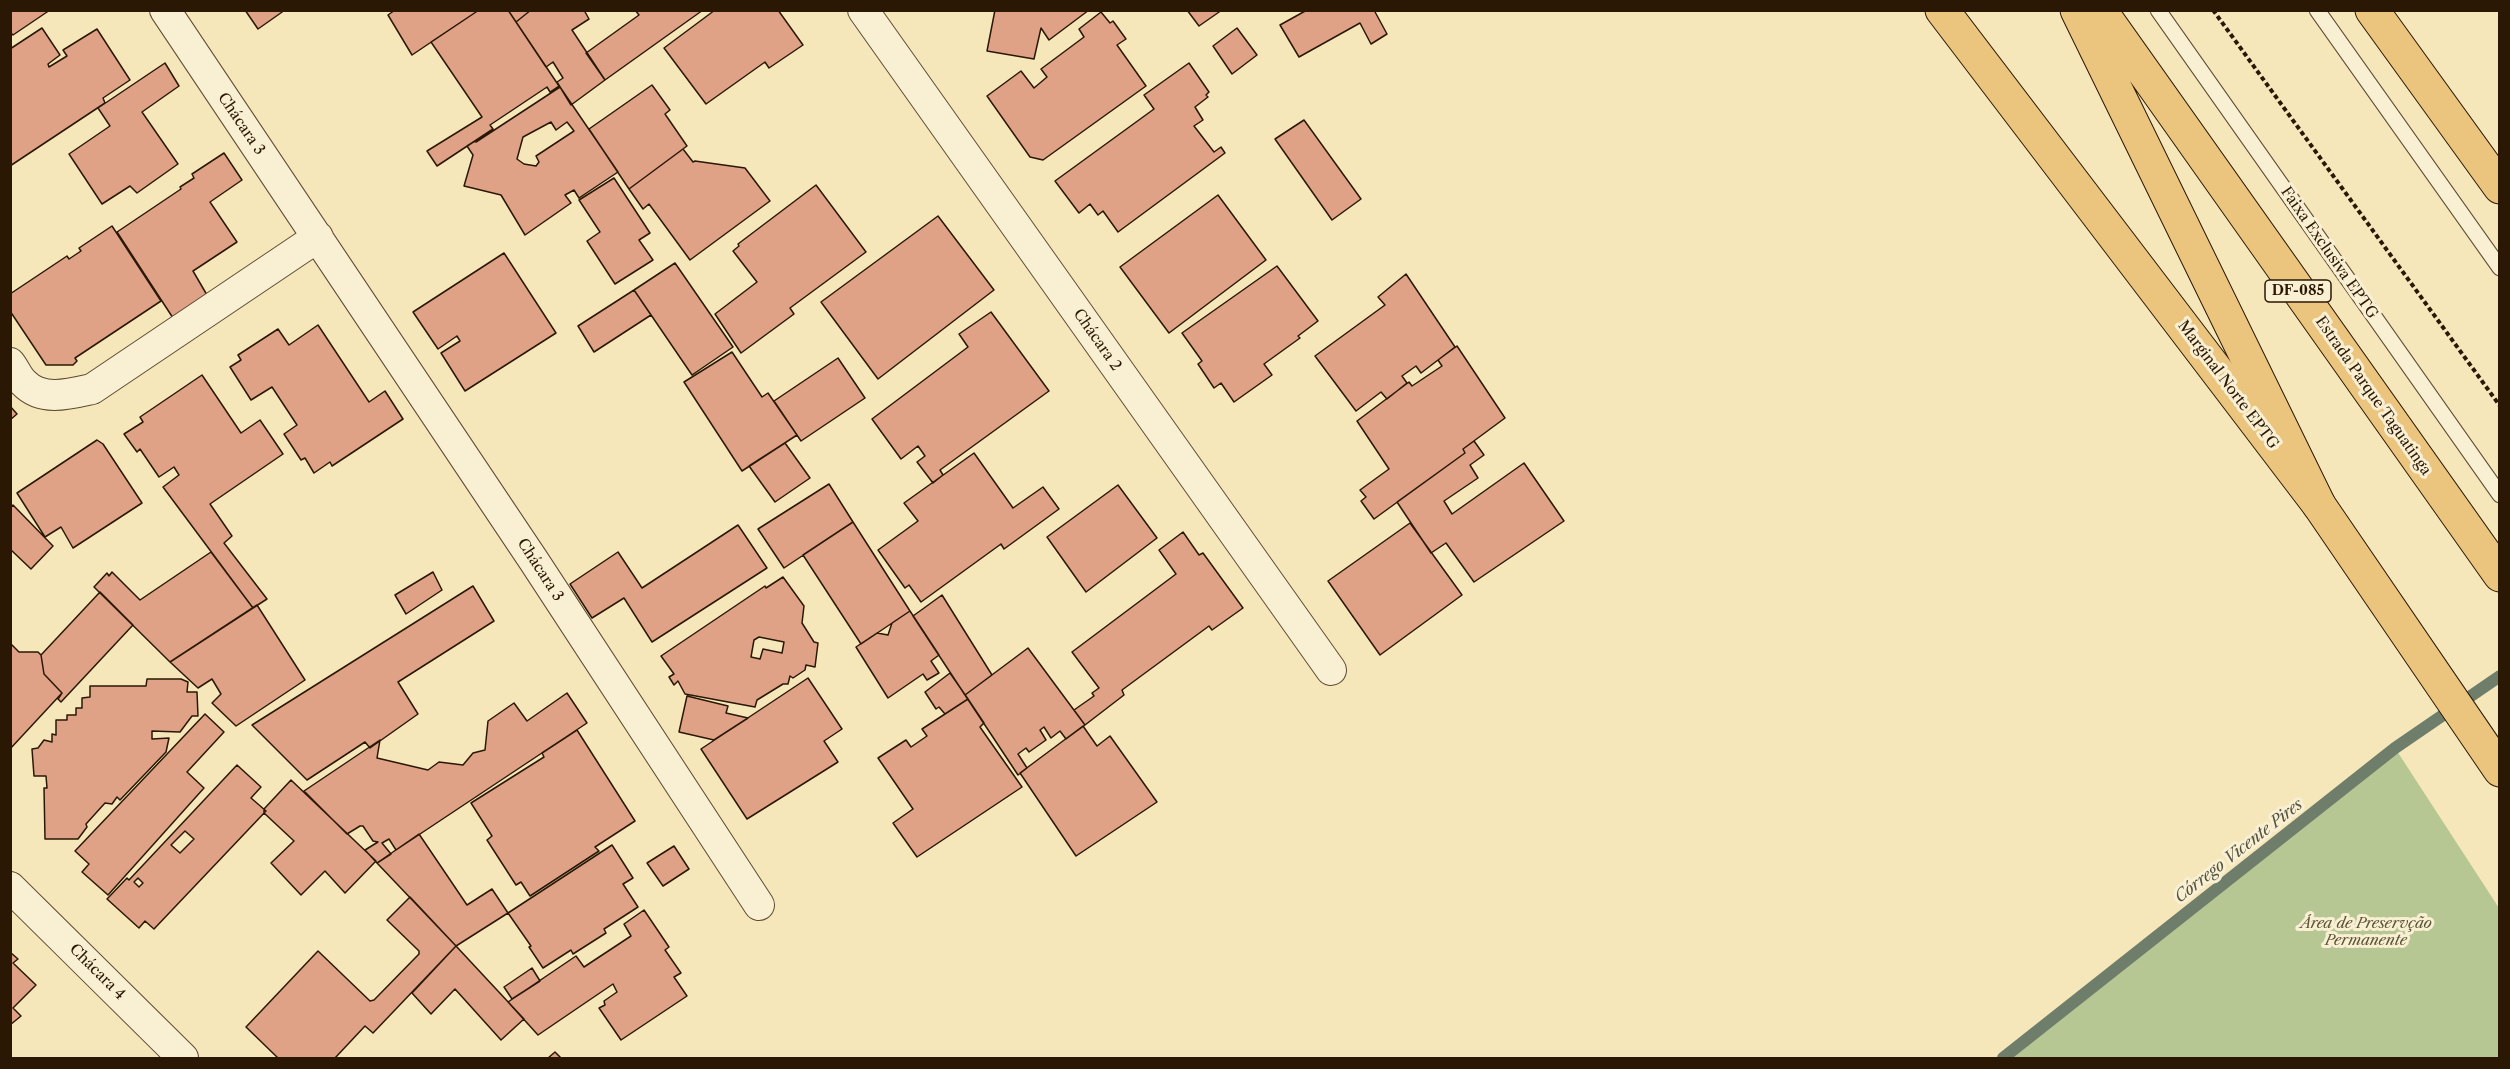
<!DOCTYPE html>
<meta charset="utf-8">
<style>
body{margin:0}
#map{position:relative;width:2510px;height:1069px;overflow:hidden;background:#f6e7bb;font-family:"Libre Caslon Text",serif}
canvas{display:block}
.frame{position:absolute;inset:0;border:12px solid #2a1804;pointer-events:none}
</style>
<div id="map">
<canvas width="2510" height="1069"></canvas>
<div class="frame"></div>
</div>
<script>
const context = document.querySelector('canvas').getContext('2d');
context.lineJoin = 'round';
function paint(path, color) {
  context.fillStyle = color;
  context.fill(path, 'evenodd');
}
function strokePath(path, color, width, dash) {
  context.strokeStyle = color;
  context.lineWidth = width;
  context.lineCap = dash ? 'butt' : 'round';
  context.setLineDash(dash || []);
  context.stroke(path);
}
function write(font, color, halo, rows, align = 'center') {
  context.font = font + ' "Libre Caslon Text",serif';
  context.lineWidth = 6;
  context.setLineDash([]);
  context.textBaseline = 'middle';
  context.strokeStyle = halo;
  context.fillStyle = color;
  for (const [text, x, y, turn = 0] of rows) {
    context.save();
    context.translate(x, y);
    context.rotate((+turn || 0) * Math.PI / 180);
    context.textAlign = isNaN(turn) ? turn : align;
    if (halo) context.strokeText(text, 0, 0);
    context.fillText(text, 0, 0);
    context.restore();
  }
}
const green = new Path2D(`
 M 2395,748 L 2499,908 L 2499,1058 L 2003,1058 Z`);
const stream = new Path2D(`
 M 2003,1058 L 2395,748 L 2500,676`);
const building = new Path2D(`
 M 10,10 L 50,10 L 13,35 L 10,32 Z
 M 245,10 L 285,10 L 258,29 Z
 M 395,10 L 479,10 L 412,55 L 388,15 Z
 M 479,10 L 508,10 L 559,86 L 550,92 L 547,87 L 490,125 L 493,129 L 437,166 L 427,151 L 482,117 L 431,42 Z
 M 508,10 L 531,10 L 516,22 Z
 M 531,10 L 584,10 L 589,19 L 572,30 L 605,80 L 571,105 L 557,82 L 563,78 L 553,62 L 546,67 L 516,22 Z
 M 635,10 L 703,10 L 605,80 L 586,53 L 639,15 Z
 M 715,10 L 778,10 L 803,45 L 769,68 L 765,62 L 706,104 L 664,48 Z
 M 995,10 L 1089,10 L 1049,40 L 1041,28 L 1034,59 L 987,51 Z
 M 1187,10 L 1222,10 L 1199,26 Z
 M 1307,10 L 1374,10 L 1387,34 L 1371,44 L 1360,23 L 1299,57 L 1280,25 Z
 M 1101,12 L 1110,23 L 1113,21 L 1126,39 L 1117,45 L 1146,86 L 1043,160 L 1030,157 L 987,96 L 1021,71 L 1034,88 L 1047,77 L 1041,69 L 1084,37 L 1079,29 Z
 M 42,28 L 60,55 L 48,64 L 49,67 L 67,56 L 63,50 L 97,29 L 130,80 L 103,98 L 105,103 L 10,166 L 10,49 Z
 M 1237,28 L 1257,55 L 1232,74 L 1213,46 Z
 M 165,63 L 179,86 L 142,112 L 178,164 L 137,193 L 130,186 L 102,204 L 69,154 L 110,126 L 98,108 Z
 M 1189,63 L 1209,92 L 1206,95 L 1208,97 L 1195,107 L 1203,120 L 1194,126 L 1214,152 L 1221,147 L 1225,153 L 1118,232 L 1103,211 L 1098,215 L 1090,204 L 1079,213 L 1055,181 L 1154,109 L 1144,95 Z
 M 652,85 L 670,110 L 665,114 L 687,146 L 629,189 L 589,129 Z
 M 560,87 L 618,172 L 579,198 L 574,190 L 565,195 L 571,203 L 525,235 L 501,195 L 464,186 L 473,155 L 467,146 L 475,141 L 476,142 ZM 551,122 L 556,130 L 567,122 L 574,131 L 536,156 L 539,162 L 536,166 L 524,164 L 517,159 L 523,137 Z
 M 1304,120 L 1361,199 L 1332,220 L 1275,139 Z
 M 683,149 L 693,162 L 695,161 L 745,168 L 770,201 L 690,260 L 649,204 L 643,209 L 629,189 Z
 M 224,153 L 242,180 L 210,202 L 237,242 L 193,271 L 207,295 L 173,318 L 117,232 L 181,189 L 180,187 L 194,178 L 192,174 Z
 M 614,178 L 650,233 L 639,240 L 653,260 L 615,284 L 587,241 L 600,232 L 579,200 Z
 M 816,185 L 866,252 L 790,308 L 794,314 L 741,353 L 715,314 L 757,282 L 733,251 L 739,246 L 738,244 Z
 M 1218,195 L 1266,260 L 1169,333 L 1120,267 Z
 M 938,216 L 994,290 L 878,379 L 821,302 Z
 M 112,226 L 161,301 L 75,358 L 77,361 L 73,365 L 46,365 L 10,311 L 10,294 L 67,256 L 69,259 L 81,251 L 79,248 Z
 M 504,253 L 556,333 L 465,391 L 441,353 L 460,341 L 457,336 L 438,349 L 413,312 Z
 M 675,263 L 733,347 L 692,375 L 634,290 Z
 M 1277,266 L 1318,321 L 1298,336 L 1300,338 L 1264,364 L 1272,375 L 1234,402 L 1221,383 L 1214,388 L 1198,364 L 1202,361 L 1182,333 Z
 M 1406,274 L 1455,347 L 1421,373 L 1416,366 L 1402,376 L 1407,383 L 1387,399 L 1381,392 L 1356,411 L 1315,356 L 1385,305 L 1378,297 Z
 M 634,290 L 651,315 L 594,352 L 578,326 Z
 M 991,312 L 1049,391 L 940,470 L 943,475 L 933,483 L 917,462 L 925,456 L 918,446 L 901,459 L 872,419 L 968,347 L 959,334 Z
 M 318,325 L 369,402 L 385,391 L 403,419 L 332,466 L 330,462 L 314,473 L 305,458 L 301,460 L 284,434 L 297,425 L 272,387 L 251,400 L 230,367 L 241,360 L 238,355 L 278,329 L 289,345 Z
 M 1457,346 L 1505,418 L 1463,449 L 1465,453 L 1374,519 L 1361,501 L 1366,497 L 1360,490 L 1389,469 L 1357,421 L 1409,382 L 1412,386 L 1442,366 L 1438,360 Z
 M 732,352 L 762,397 L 768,393 L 797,435 L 742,471 L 684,382 Z
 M 838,358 L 865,398 L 801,441 L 774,401 Z
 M 202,375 L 241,433 L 260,420 L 283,454 L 210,504 L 232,536 L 224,543 L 267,599 L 253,608 L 163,487 L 179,475 L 174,467 L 159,477 L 140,449 L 137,452 L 124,434 L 143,422 L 140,417 Z
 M 10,406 L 17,414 L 10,420 Z
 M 97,440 L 103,444 L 142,503 L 73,548 L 61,527 L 45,537 L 17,493 Z
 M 1474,441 L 1484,455 L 1470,465 L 1478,478 L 1444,501 L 1452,514 L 1524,463 L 1564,521 L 1474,582 L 1446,543 L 1431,553 L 1397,502 L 1465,453 L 1463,449 Z
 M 785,443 L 810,478 L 775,502 L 749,466 Z
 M 974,453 L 1013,508 L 1043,487 L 1059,509 L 1004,549 L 1001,544 L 921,602 L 909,585 L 905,588 L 878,550 L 918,521 L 904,503 Z
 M 829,484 L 853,522 L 784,568 L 758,529 Z
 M 1118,485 L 1157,538 L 1086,592 L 1047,537 Z
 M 13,505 L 53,546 L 31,569 L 10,549 L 10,508 Z
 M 853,522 L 910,611 L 861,644 L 803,555 Z
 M 1410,523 L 1462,595 L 1380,655 L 1328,581 Z
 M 738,525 L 767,568 L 652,642 L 624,598 L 592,618 L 570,584 L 618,552 L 642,588 Z
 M 1183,532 L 1199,555 L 1203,553 L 1243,608 L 1212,630 L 1209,626 L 1122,690 L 1124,695 L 1085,725 L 1074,710 L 1094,696 L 1092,693 L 1099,688 L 1072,652 L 1176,574 L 1159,550 Z
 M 211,552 L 253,608 L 170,662 L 94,587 L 107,573 L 109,576 L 112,572 L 140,600 Z
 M 433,572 L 442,590 L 406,614 L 395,595 Z
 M 783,577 L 804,606 L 802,623 L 814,642 L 818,643 L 815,667 L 806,665 L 805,670 L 793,678 L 790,676 L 788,684 L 783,684 L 757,700 L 755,707 L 685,694 L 678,681 L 674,685 L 669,677 L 674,674 L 661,656 L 765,586 L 766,588 ZM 759,637 L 784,642 L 782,653 L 763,649 L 760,659 L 751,657 L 754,640 Z
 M 473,586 L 494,621 L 398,682 L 418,714 L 370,748 L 365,742 L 307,780 L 252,725 Z
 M 100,592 L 133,625 L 61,702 L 58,699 L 62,693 L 44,674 L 41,655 Z
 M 942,595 L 992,675 L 965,695 L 913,616 Z
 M 257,605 L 305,680 L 236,726 L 212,703 L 221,694 L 212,679 L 198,688 L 170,662 Z
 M 910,611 L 939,655 L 931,661 L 939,673 L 927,680 L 923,674 L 888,698 L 856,647 L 877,633 L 888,635 L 892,623 Z
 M 10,643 L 19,652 L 38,652 L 41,655 L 44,674 L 62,693 L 10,749 Z
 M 1028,648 L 1085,725 L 1066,739 L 1060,731 L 1051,738 L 1044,727 L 1040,730 L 1046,740 L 1029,752 L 1026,748 L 1018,754 L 1027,768 L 1018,775 L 965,695 Z
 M 950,673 L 968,699 L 945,714 L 939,707 L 936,709 L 925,692 Z
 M 808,678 L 842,729 L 824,741 L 838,762 L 747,819 L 701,749 Z
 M 147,679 L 181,679 L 188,682 L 187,692 L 197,692 L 198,716 L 192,716 L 180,732 L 152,731 L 152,739 L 169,738 L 166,752 L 120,800 L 117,797 L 112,804 L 105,803 L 86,824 L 87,827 L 78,839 L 45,839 L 44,788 L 47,788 L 46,776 L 34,776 L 32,749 L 38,748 L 44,740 L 52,742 L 52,734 L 56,735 L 56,720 L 67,720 L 67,715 L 76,715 L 76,708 L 82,708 L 82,698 L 90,697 L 90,686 L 146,686 Z
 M 567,693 L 587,723 L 396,850 L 389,839 L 382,843 L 391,854 L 377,863 L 365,850 L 378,842 L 373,841 L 363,826 L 360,826 L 347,834 L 304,791 L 380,740 L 377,758 L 428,770 L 439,762 L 463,765 L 473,753 L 485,750 L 488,721 L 514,703 L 527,721 Z
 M 687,696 L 728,706 L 726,713 L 748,718 L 714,740 L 679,732 Z
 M 968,699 L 984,723 L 980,727 L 1022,787 L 917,857 L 893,823 L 913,809 L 878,758 L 906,740 L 911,747 L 927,736 L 922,729 Z
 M 205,714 L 224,732 L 187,772 L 204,788 L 108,895 L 82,872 L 89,864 L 75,851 Z
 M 1083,726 L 1097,746 L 1110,736 L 1157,802 L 1076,856 L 1020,773 Z
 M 577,730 L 635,821 L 595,847 L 599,851 L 530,896 L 521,882 L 516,885 L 487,840 L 492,836 L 471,803 L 544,757 L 542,753 Z
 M 237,765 L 261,787 L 251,798 L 266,811 L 154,929 L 145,921 L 139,928 L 107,899 L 127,878 L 129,880 ZM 185,831 L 194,839 L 180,853 L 171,845 ZM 138,878 L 143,883 L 139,887 L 134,882 Z
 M 291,780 L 376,861 L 345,893 L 325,871 L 301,895 L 271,863 L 294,841 L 264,813 L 264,809 Z
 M 419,834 L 467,905 L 492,889 L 508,913 L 456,946 L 377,863 Z
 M 612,845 L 633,878 L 623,884 L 638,907 L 604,929 L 606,933 L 573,954 L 571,950 L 543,968 L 529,947 L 531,946 L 508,913 Z
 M 674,846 L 689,869 L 663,886 L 647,863 Z
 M 410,897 L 456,946 L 373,1033 L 365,1026 L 335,1058 L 278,1058 L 246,1027 L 318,951 L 370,1001 L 374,1000 L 419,954 L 419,951 L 387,920 Z
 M 644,910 L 669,947 L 665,950 L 681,973 L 674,977 L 687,996 L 621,1040 L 599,1008 L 605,1005 L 604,1001 L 617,992 L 613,984 L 538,1035 L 508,1002 L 576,956 L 584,967 L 631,936 L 624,924 Z
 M 456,946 L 524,1019 L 501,1040 L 455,989 L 431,1014 L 412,993 Z
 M 10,952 L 18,959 L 13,963 L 36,985 L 13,1008 L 21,1016 L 10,1025 Z
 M 532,968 L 540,981 L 512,999 L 504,987 Z
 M 555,1052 L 561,1058 L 548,1058 Z`);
const path = new Path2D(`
 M 2213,10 L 2500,406`);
const service = new Path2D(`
 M 2158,10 L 2500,495
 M 2317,10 L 2500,268`);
const minor = new Path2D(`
 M 165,10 L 534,561 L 759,905
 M 863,10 L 1331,670
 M 10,363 C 15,369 18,378 24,383 C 42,402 70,394 92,389 L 318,237
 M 10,887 L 183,1058`);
const primary = new Path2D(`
 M 1942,10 L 2319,505 L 2500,770`);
const motorway = new Path2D(`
 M 2077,10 L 2319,505
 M 2100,10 L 2500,575
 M 2372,10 L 2500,187`);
const shields = [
 [2298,291,66]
];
const shieldNames = [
 ["DF-085",2298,291]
];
const streetNames = [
 ["Chácara 3",241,124,56],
 ["Faixa Exclusiva EPTG",2329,253,55],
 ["Chácara 2",1097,340,55],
 ["Marginal Norte EPTG",2228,385,53],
 ["Estrada Parque Taguatinga",2373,396,55],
 ["Chácara 3",540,570,57],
 ["Chácara 4",97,972,45]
];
const parkNames = [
 ["Área de Preservção",2366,924],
 ["Permanente",2366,941]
];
const waterNames = [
 ["Córrego Vicente Pires",2239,851,-38]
];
paint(green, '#b7c794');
strokePath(stream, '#6f7d6b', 12);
paint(building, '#dfa286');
strokePath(building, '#2a1804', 1.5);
strokePath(service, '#5d4c32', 17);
strokePath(minor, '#5d4c32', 32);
strokePath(primary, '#2a1804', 35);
strokePath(motorway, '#2a1804', 35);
strokePath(path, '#2a1804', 4, [4.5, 3]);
strokePath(service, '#f9efd3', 15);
strokePath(minor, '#f9efd3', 30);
strokePath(primary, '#ebc47e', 33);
strokePath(motorway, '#ebc47e', 33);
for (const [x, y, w] of shields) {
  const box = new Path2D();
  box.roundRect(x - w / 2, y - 11, w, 22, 4.5);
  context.fillStyle = '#f9efd3';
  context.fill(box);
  strokePath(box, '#2a1804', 1.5);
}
write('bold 14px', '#2a1804', null, shieldNames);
write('15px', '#2a1804', '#f9efd3', streetNames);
write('italic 15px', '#5b5536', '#f9efd3', parkNames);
write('italic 16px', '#525340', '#f9efd3', waterNames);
</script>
